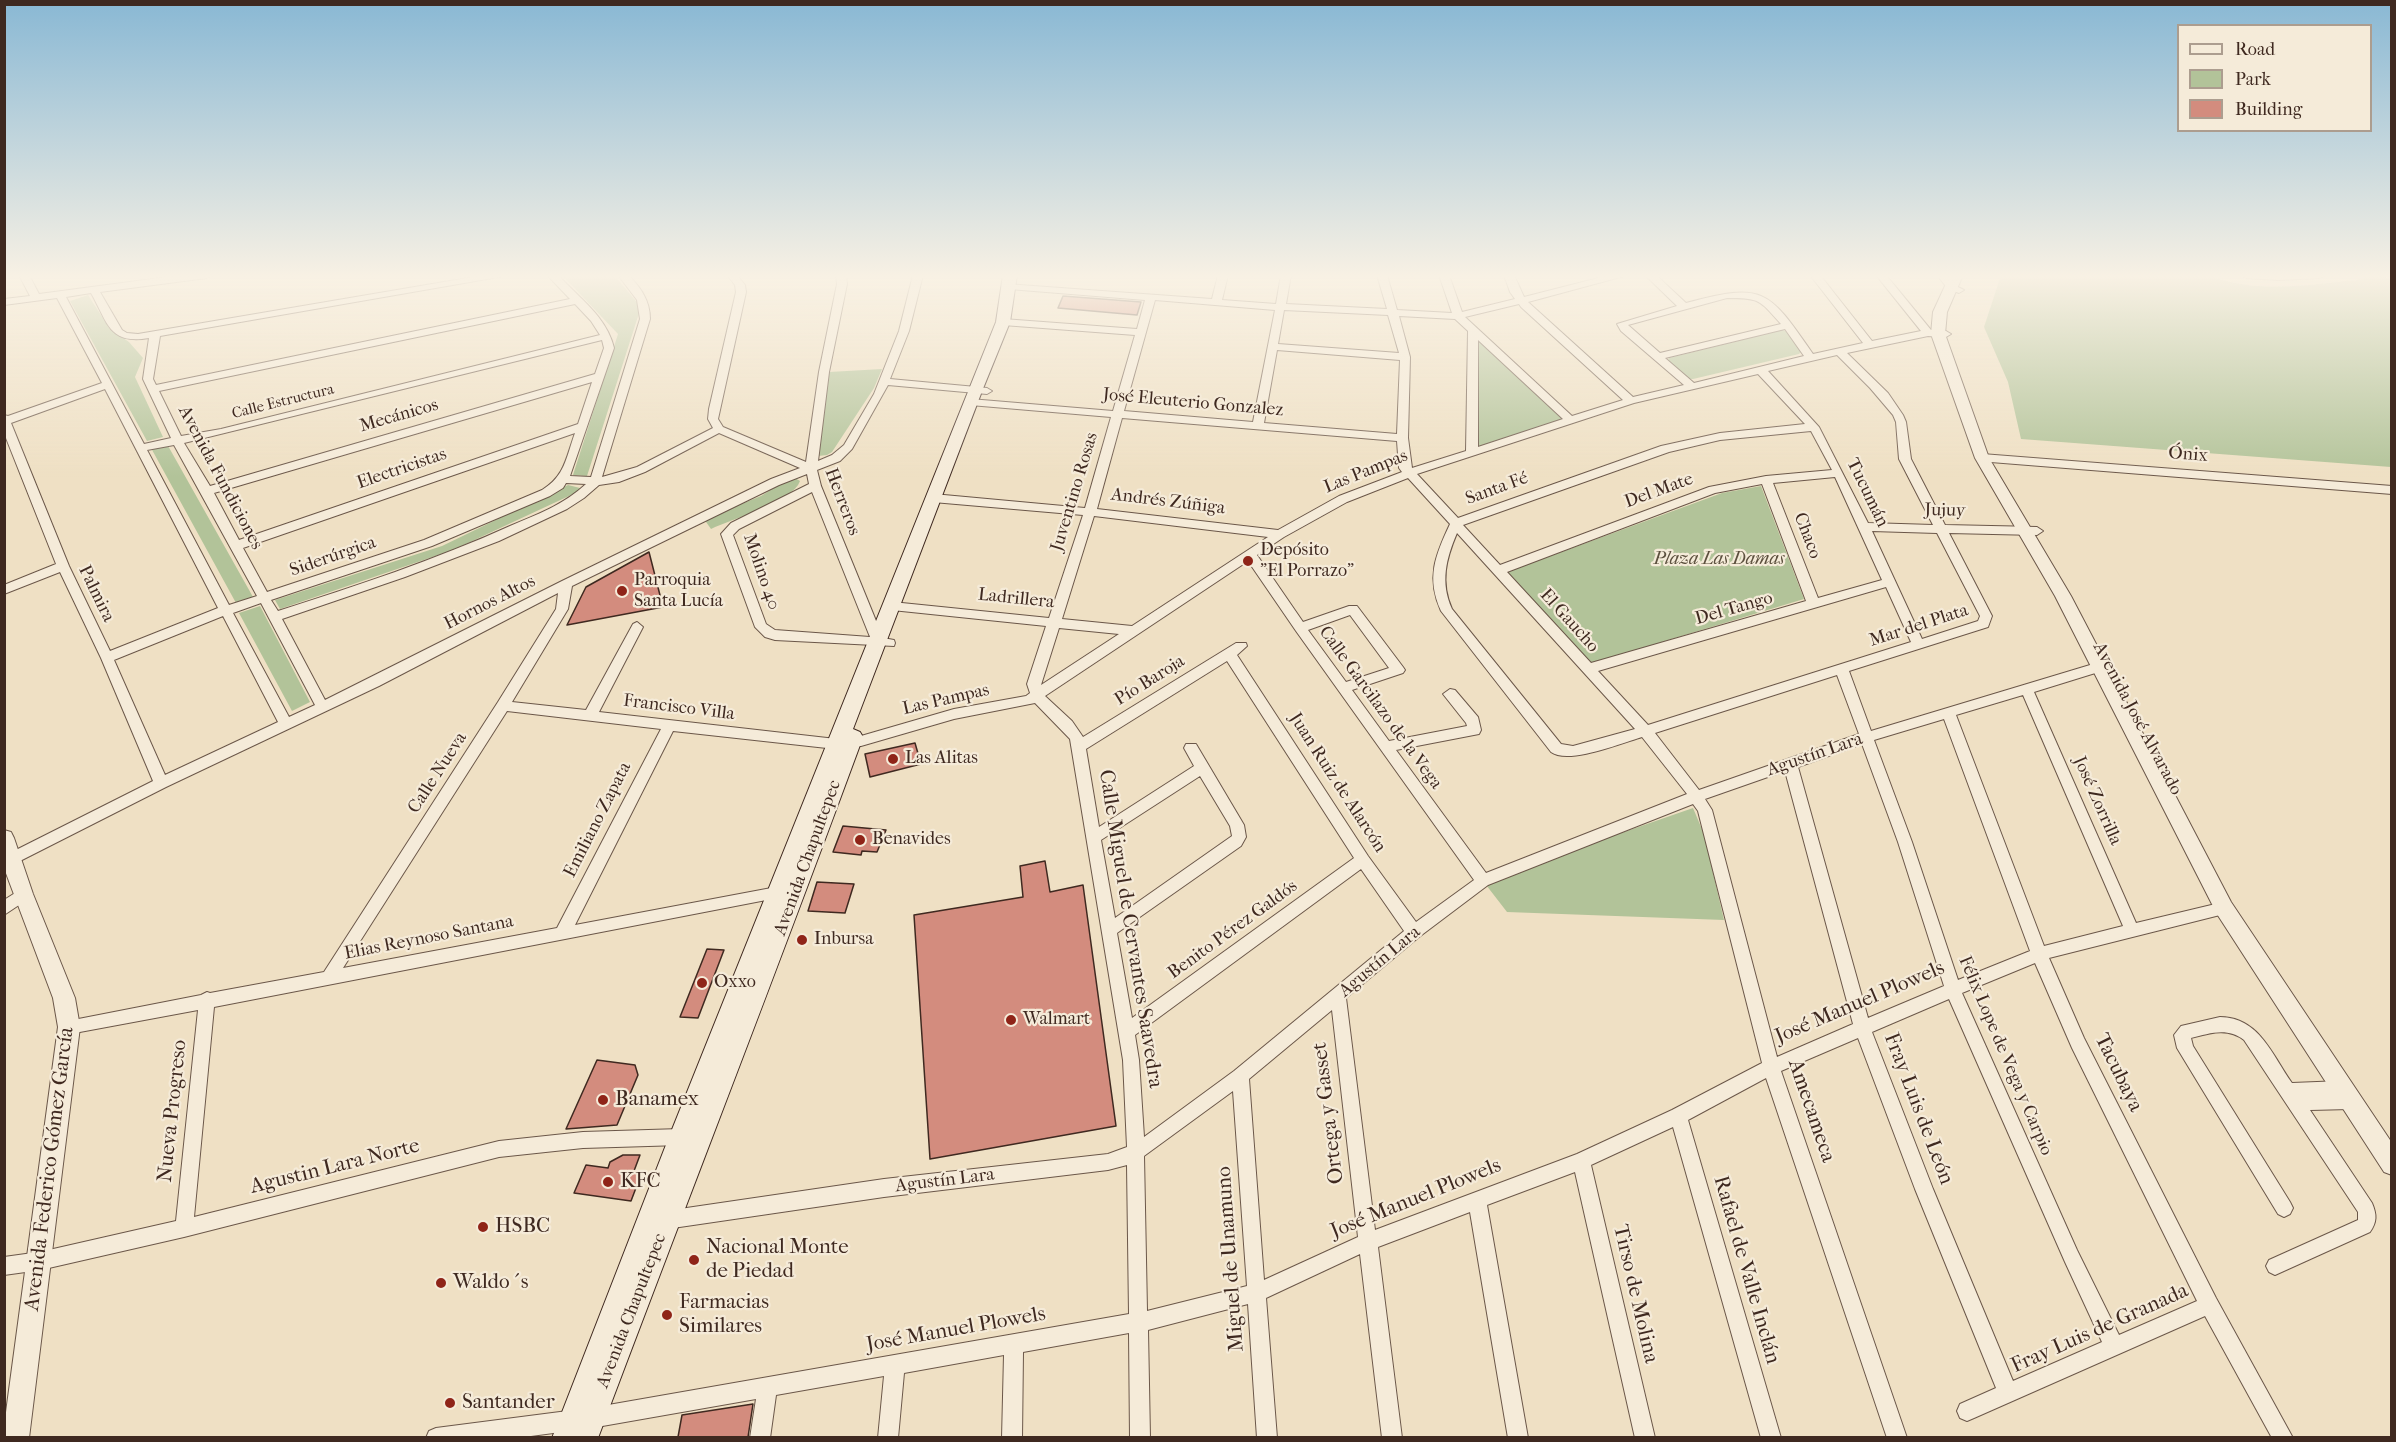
<!DOCTYPE html>
<meta charset="utf-8">
<style>
body{margin:0}
#map{position:relative;width:2396px;height:1442px;overflow:hidden;background:#efe0c4;font-family:"IM FELL French Canon",serif}
canvas{display:block}
.frame{position:absolute;inset:0;border:6px solid #3f2920;pointer-events:none}
.legend{position:absolute;left:2177px;top:24px;width:195px;height:108px;box-sizing:border-box;background:#f5ebd9;border:2px solid #ac9d8f;margin:0;padding:8px 10px;list-style:none;font-size:18px;color:#3f2920}
.legend li{display:flex;align-items:center;gap:12px;height:30px}
.legend b{width:30px;border:2px solid #ac9d8f}
</style>
<div id="map">
<canvas width="2396" height="1442"></canvas>
<div class="frame"></div>
<ul class="legend">
<li><b style="height:8px;background:#f5ebd9"></b>Road</li>
<li><b style="height:16px;background:#b2c399"></b>Park</li>
<li><b style="height:16px;background:#d38c7e"></b>Building</li>
</ul>
</div>
<script>
const context = document.querySelector('canvas').getContext('2d');
context.lineJoin = 'round';
function paint(path, color) {
  context.fillStyle = color;
  context.fill(path, 'evenodd');
}
function strokePath(path, color, width, dash) {
  context.strokeStyle = color;
  context.lineWidth = width;
  context.lineCap = dash ? 'butt' : 'round';
  context.setLineDash(dash || []);
  context.stroke(path);
}
function write(font, color, halo, rows, align = 'center') {
  context.font = font + ' "IM FELL French Canon",serif';
  context.lineWidth = 4.5;
  context.setLineDash([]);
  context.textBaseline = 'middle';
  context.strokeStyle = halo;
  context.fillStyle = color;
  for (const [text, x, y, turn = 0] of rows) {
    context.save();
    context.translate(x, y);
    context.rotate((+turn || 0) * Math.PI / 180);
    context.textAlign = isNaN(turn) ? turn : align;
    if (halo) context.strokeText(text, 0, 0);
    context.fillText(text, 0, 0);
    context.restore();
  }
}
const green = new Path2D(`
 M 562,275 L 614,275 L 641,307 L 587,476 L 573,475 L 618,334 Z
 M 2001,275 L 2209,275 C 2256,295 2315,284 2365,279 L 2362,275 L 2391,278 L 2391,467 L 2021,439 L 2008,382 L 1984,327 Z
 M 88,295 L 110,329 L 129,342 L 143,358 L 135,377 L 163,437 L 147,441 L 70,301 Z
 M 1782,330 L 1786,331 L 1801,352 L 1799,354 L 1693,379 L 1689,379 L 1668,361 L 1669,358 Z
 M 1473,331 L 1570,420 L 1472,452 Z
 M 882,369 L 874,388 L 832,452 L 827,455 L 818,456 L 815,449 L 829,372 Z
 M 167,444 L 253,597 L 236,603 L 151,448 Z
 M 795,478 L 800,481 C 793,502 731,519 711,529 L 704,519 L 761,496 L 788,479 Z
 M 568,485 L 584,489 L 453,550 L 280,609 L 275,600 L 442,546 Z
 M 1761,486 L 1804,599 L 1589,664 L 1507,572 L 1722,493 Z
 M 260,606 L 310,702 L 292,711 L 239,613 Z
 M 1693,808 L 1704,834 L 1724,920 L 1507,912 L 1483,881 Z`);
const building = new Path2D(`
 M 1063,296 L 1141,302 L 1137,315 L 1058,308 Z
 M 649,552 L 663,607 L 567,625 L 586,587 Z
 M 915,743 L 921,764 L 870,777 L 865,754 Z
 M 843,826 L 886,830 L 877,852 L 862,851 L 861,855 L 833,852 Z
 M 1045,861 L 1050,892 L 1083,885 L 1116,1126 L 930,1159 L 914,915 L 1023,897 L 1020,866 Z
 M 817,882 L 854,884 L 845,913 L 808,911 Z
 M 707,949 L 724,950 L 698,1018 L 680,1017 Z
 M 597,1060 L 635,1065 L 638,1075 L 617,1125 L 566,1129 Z
 M 623,1155 L 640,1155 L 634,1171 L 642,1172 L 631,1201 L 574,1193 L 586,1165 L 608,1168 L 610,1162 Z
 M 753,1404 L 748,1437 L 678,1437 L 682,1415 Z`);
const minor = new Path2D(`
 M 19,275 L 29,275 L 39,294 L 182,275 L 212,275 L 207,278 L 100,292 L 122,330 L 127,333 L 138,334 L 485,275 L 510,275 L 160,336 L 153,379 L 156,385 L 570,299 L 547,275 L 558,275 C 579,298 607,317 614,348 L 570,476 L 591,477 L 640,319 L 637,300 L 618,275 L 629,275 C 641,289 650,300 650,319 L 602,477 L 637,467 L 713,428 L 708,419 L 709,409 L 736,292 L 735,285 L 727,275 L 737,275 L 745,285 L 746,292 L 718,419 L 723,427 L 806,462 L 819,372 L 837,284 L 836,275 L 846,275 L 847,284 L 829,372 L 818,461 L 832,455 L 844,445 L 874,394 L 899,331 L 913,275 L 923,275 L 909,331 L 890,379 L 987,388 L 992,391 L 987,394 L 888,385 L 852,449 L 840,461 L 817,470 L 821,486 L 883,638 L 894,640 L 895,643 L 894,646 L 775,640 L 765,637 L 755,627 L 721,534 L 731,523 L 809,484 L 807,474 L 779,485 L 572,586 L 568,609 L 512,702 L 586,710 L 633,624 L 637,622 L 643,627 L 599,712 L 836,739 L 861,736 L 954,709 L 1026,696 L 1030,693 L 1027,684 L 1046,626 L 892,610 L 886,606 L 892,602 L 1049,618 L 1083,515 L 933,502 L 927,498 L 933,494 L 1085,508 L 1111,417 L 970,405 L 965,402 L 970,399 L 1113,411 L 1135,335 L 1003,325 L 998,322 L 1003,319 L 1137,329 L 1145,300 L 1009,289 L 1004,286 L 1006,284 L 1212,299 L 1218,275 L 1228,275 L 1222,300 L 1276,304 L 1281,275 L 1291,275 L 1286,304 L 1387,309 L 1377,275 L 1387,275 L 1397,310 L 1452,313 L 1439,275 L 1449,275 L 1462,312 L 1515,299 L 1510,292 L 1504,275 L 1514,275 L 1524,297 L 1610,275 L 1628,275 L 1528,302 L 1633,397 L 1684,385 L 1621,331 L 1617,324 L 1677,306 L 1645,275 L 1656,275 L 1686,303 C 1764,282 1768,289 1813,354 L 1863,343 L 1810,275 L 1820,275 L 1872,341 L 1921,331 L 1876,275 L 1886,275 L 1931,330 L 1946,331 L 1951,334 L 1946,337 L 1928,336 L 1847,353 L 1888,393 L 1903,415 L 1906,422 L 1911,459 L 1945,525 L 2037,527 L 2043,531 L 2037,535 L 1949,533 L 1992,616 L 1988,627 L 1849,671 L 1871,731 L 2100,662 L 2105,664 L 2107,667 L 2105,670 L 2034,692 L 2136,923 L 2224,902 L 2229,903 L 2232,908 L 2229,913 L 2224,914 L 2049,958 L 2084,1038 L 2216,1298 L 2293,1438 L 2272,1438 L 2205,1316 L 1974,1418 L 1967,1421 L 1960,1418 L 1957,1411 L 1960,1404 L 1996,1388 L 1915,1189 L 1858,1038 L 1781,1071 L 1907,1438 L 1887,1438 L 1766,1078 L 1688,1120 L 1781,1438 L 1761,1438 L 1673,1127 L 1591,1165 L 1655,1438 L 1635,1438 L 1575,1172 L 1487,1205 L 1528,1438 L 1508,1438 L 1470,1212 L 1378,1247 L 1402,1438 L 1382,1438 L 1360,1254 L 1266,1298 L 1277,1438 L 1257,1438 L 1248,1304 L 1148,1330 L 1150,1438 L 1130,1438 L 1129,1333 L 1023,1352 L 1022,1438 L 1002,1438 L 1004,1355 L 904,1373 L 898,1438 L 878,1438 L 884,1376 L 776,1395 L 770,1438 L 750,1438 L 756,1399 L 591,1428 L 516,1438 L 426,1438 L 429,1431 L 436,1428 L 591,1408 L 1129,1314 L 1127,1165 L 1108,1170 L 884,1197 L 666,1229 L 660,1226 L 657,1220 L 660,1214 L 666,1211 L 884,1179 L 1108,1154 L 1127,1147 L 1123,1060 L 1070,739 L 1035,703 L 954,719 L 861,746 L 836,749 L 673,731 L 575,925 L 782,886 L 787,888 L 789,892 L 787,896 L 214,1007 L 194,1217 L 499,1141 L 583,1132 L 681,1129 L 687,1131 L 690,1137 L 687,1143 L 681,1145 L 583,1148 L 499,1157 L 184,1237 L 40,1270 L 4,1275 L 4,1257 L 40,1252 L 176,1221 L 198,1010 L 69,1034 L 63,1032 L 61,1027 L 63,1022 L 201,995 L 207,992 L 210,993 L 324,972 L 498,702 L 556,609 L 558,593 L 379,686 L 166,787 L 16,863 L 11,865 L 6,863 L 6,855 L 153,781 L 101,658 L 60,572 L 4,594 L 4,585 L 56,564 L 4,433 L 4,415 L 8,416 L 102,383 L 57,298 L 4,305 L 4,299 L 30,296 ZM 91,293 C 108,323 109,345 149,338 L 143,379 L 171,438 L 144,444 L 66,297 ZM 1727,298 C 1761,298 1759,300 1781,324 L 1660,353 L 1628,325 ZM 1155,300 L 1275,310 L 1253,422 L 1124,411 ZM 575,304 L 591,321 L 600,335 L 221,429 L 181,436 L 159,391 ZM 1519,304 L 1521,307 L 1623,400 L 1572,416 L 1465,317 ZM 1284,310 L 1388,315 L 1399,353 L 1278,344 ZM 1399,316 L 1455,319 L 1468,331 L 1466,451 L 1412,468 L 1408,438 L 1410,357 ZM 1785,329 L 1804,356 L 1694,383 L 1665,358 ZM 602,340 L 604,348 L 595,374 L 210,486 L 184,443 ZM 1478,340 L 1563,419 L 1478,447 ZM 1277,350 L 1400,360 L 1397,434 L 1264,423 ZM 1837,355 L 1870,388 L 1893,415 L 1896,422 L 1899,459 L 1933,525 L 1868,523 L 1819,427 L 1768,371 ZM 1758,374 L 1805,424 L 1720,433 L 1661,446 L 1458,518 L 1417,474 L 1634,403 ZM 592,382 L 578,424 L 239,540 L 214,493 ZM 105,389 L 218,608 L 110,651 L 69,566 L 11,423 ZM 1122,418 L 1397,441 L 1399,468 L 1402,472 L 1339,496 L 1278,530 L 1097,509 ZM 1811,431 L 1832,470 L 1766,476 L 1709,487 L 1500,565 L 1463,525 L 1669,452 L 1720,440 ZM 575,433 C 566,458 565,476 542,490 L 424,540 L 267,592 L 243,548 ZM 719,433 L 800,468 L 771,479 L 562,581 L 325,700 L 282,619 L 405,577 L 499,541 L 567,509 L 584,498 L 599,485 L 619,482 L 645,472 ZM 174,445 L 257,596 L 229,605 L 147,450 ZM 1835,477 L 1882,580 L 1818,598 L 1773,483 ZM 1408,478 L 1450,524 C 1435,556 1426,578 1441,611 L 1551,752 C 1568,765 1622,743 1642,737 L 1687,794 L 1486,873 L 1396,750 L 1479,734 L 1481,730 L 1478,717 L 1455,690 L 1450,689 L 1443,694 L 1466,723 L 1467,726 L 1389,741 L 1352,690 L 1403,673 L 1405,670 L 1403,667 L 1357,606 L 1349,606 L 1303,622 L 1257,555 L 1284,537 L 1347,502 ZM 566,483 L 586,484 C 565,504 536,515 510,526 C 435,560 356,586 278,611 L 271,600 L 432,546 L 550,496 L 563,488 ZM 1762,484 L 1806,601 L 1591,663 L 1507,572 L 1715,493 ZM 812,492 L 870,637 L 775,630 L 766,624 L 733,535 L 739,529 ZM 1094,516 L 1268,537 L 1132,626 L 1062,619 ZM 1872,531 L 1937,533 L 1980,616 L 1978,621 L 1922,639 ZM 1457,533 L 1635,729 L 1573,746 L 1561,744 L 1452,609 C 1440,582 1446,559 1457,533 ZM 1248,561 L 1296,631 L 1474,880 L 1416,922 L 1368,856 L 1237,655 L 1247,646 L 1246,643 L 1236,643 L 1083,737 L 1072,721 L 1045,696 ZM 1886,587 L 1911,642 L 1648,725 L 1598,671 ZM 261,603 L 315,705 L 289,717 L 233,613 ZM 1350,615 L 1389,668 L 1346,682 L 1308,630 ZM 223,616 L 278,722 L 165,775 L 114,660 ZM 1059,628 L 1119,634 L 1041,685 ZM 1227,661 L 1354,858 L 1132,1018 L 1117,933 L 1241,846 L 1246,837 L 1244,825 L 1196,744 L 1186,744 L 1184,748 L 1194,766 L 1099,827 L 1086,749 ZM 1837,675 L 1859,734 L 1699,790 L 1655,733 ZM 2023,695 L 2123,926 L 2044,946 L 1956,715 ZM 507,711 L 661,729 L 557,928 L 343,968 ZM 1944,719 L 2030,951 L 1958,980 L 1912,842 L 1874,740 ZM 1862,744 L 1898,842 L 1944,986 L 1868,1018 L 1798,767 ZM 1785,771 L 1853,1024 L 1777,1057 L 1712,810 L 1705,799 ZM 1200,776 L 1230,826 L 1232,836 L 1115,918 L 1101,840 ZM 1693,804 L 1698,811 L 1762,1063 L 1672,1110 L 1577,1154 L 1375,1230 L 1346,998 L 1419,937 L 1488,885 ZM 1361,869 L 1404,931 L 1234,1071 L 1144,1137 L 1139,1060 L 1135,1035 ZM 2035,963 L 2072,1048 L 2197,1301 L 2119,1335 L 2077,1250 L 1962,993 ZM 1949,999 L 2065,1262 L 2102,1342 L 2013,1381 L 1933,1189 L 1872,1032 ZM 1332,1010 L 1358,1237 L 1264,1280 L 1249,1079 ZM 1233,1091 L 1247,1286 L 1147,1311 L 1144,1156 Z
 M 1937,275 L 1947,275 L 1954,285 L 1964,290 L 1959,293 L 1948,289 Z
 M 2241,275 L 2325,275 L 2320,278 L 2278,280 L 2246,278 Z
 M 1982,454 L 2392,486 L 2392,494 L 1978,461 L 1978,455 Z
 M 23,888 L 28,889 L 30,894 L 28,899 L 4,915 L 4,900 Z
 M 2220,1017 C 2259,1017 2272,1055 2292,1083 L 2342,1081 L 2348,1083 L 2350,1089 L 2349,1093 L 2356,1095 L 2358,1101 L 2356,1107 L 2350,1109 L 2310,1110 L 2372,1203 C 2377,1215 2377,1222 2370,1232 L 2275,1275 L 2269,1272 L 2266,1266 L 2269,1260 L 2358,1220 L 2358,1212 L 2244,1040 C 2228,1027 2210,1033 2191,1038 L 2193,1046 L 2290,1202 L 2293,1208 L 2290,1214 L 2284,1217 L 2278,1214 L 2177,1048 L 2174,1035 L 2181,1026 Z`);
const tertiary = new Path2D(`
 M 1950,275 L 1963,275 L 1947,312 L 1945,334 L 1989,458 L 2071,596 L 2231,902 L 2392,1143 L 2392,1175 L 2384,1172 L 2217,914 L 2055,596 L 1975,458 L 1931,334 L 1933,312 Z
 M 4,830 L 11,832 L 14,838 L 33,894 L 75,998 L 80,1027 L 29,1438 L 4,1438 L 4,1427 L 58,1027 L 53,998 L 4,868 Z`);
const secondary = new Path2D(`
 M 1003,275 L 1017,275 L 1010,322 L 982,391 L 853,729 L 860,732 L 863,737 C 777,971 686,1204 598,1438 L 552,1438 L 669,1137 L 996,322 Z`);
const markers = [
 [1248,561,6,"#8f2418"],
 [622,591,6,"#8f2418"],
 [893,759,6,"#8f2418"],
 [860,840,6,"#8f2418"],
 [802,940,6,"#8f2418"],
 [702,983,6,"#8f2418"],
 [1011,1020,6,"#8f2418"],
 [603,1100,6,"#8f2418"],
 [608,1182,6,"#8f2418"],
 [483,1227,6,"#8f2418"],
 [694,1260,6,"#8f2418"],
 [441,1283,6,"#8f2418"],
 [667,1315,6,"#8f2418"],
 [450,1403,6,"#8f2418"]
];
const farStreetnames = [
 ["Calle Estructura",283,402,-14]
];
const streetNames = [
 ["José Eleuterio Gonzalez",1193,403,5],
 ["Mecánicos",399,416,-16],
 ["Ónix",2188,455,4],
 ["Electricistas",402,469,-19],
 ["Las Pampas",1366,472,-22],
 ["Avenida Fundiciones",220,478,62],
 ["Santa Fé",1497,489,-20],
 ["Del Mate",1659,491,-20],
 ["Juventino Rosas",1075,492,-73],
 ["Tucumán",1867,493,64],
 ["Herreros",842,502,69],
 ["Andrés Zúñiga",1168,502,7],
 ["Jujuy",1945,511,1],
 ["Chaco",1807,536,69],
 ["Siderúrgica",333,557,-19],
 ["Molino 40",761,572,71],
 ["Palmira",96,594,64],
 ["Ladrillera",1016,599,6],
 ["Hornos Altos",490,603,-27],
 ["Del Tango",1734,609,-16],
 ["El Gaucho",1569,621,48],
 ["Mar del Plata",1919,626,-18],
 ["Pío Baroja",1150,681,-32],
 ["Las Pampas",946,700,-13],
 ["Francisco Villa",679,708,7],
 ["Calle Garcilazo de la Vega",1380,708,54],
 ["Avenida José Alvarado",2137,719,62],
 ["Agustín Lara",1815,755,-19],
 ["Calle Nueva",438,773,-57],
 ["Juan Ruiz de Alarcón",1337,783,57],
 ["José Zorrilla",2097,801,66],
 ["Emiliano Zapata",598,820,-63],
 ["Avenida Chapultepec",808,858,-70],
 ["Benito Pérez Galdós",1233,930,-36],
 ["Elias Reynoso Santana",429,938,-11],
 ["Agustín Lara",1380,962,-40],
 ["Félix Lope de Vega y Carpio",2005,1056,67],
 ["Agustín Lara",945,1181,-7],
 ["Avenida Chapultepec",632,1311,-69]
];
const poiNames = [
 ["Depósito",1260,551],
 ["\"El Porrazo\"",1260,572],
 ["Parroquia",634,581],
 ["Santa Lucía",634,602],
 ["Las Alitas",905,759],
 ["Benavides",872,840],
 ["Inbursa",814,940],
 ["Oxxo",714,983],
 ["Walmart",1023,1020]
];
const parkNames = [
 ["Plaza Las Damas",1719,560]
];
const nearStreetnames = [
 ["Calle Miguel de Cervantes Saavedra",1130,929,81],
 ["José Manuel Plowels",1860,1003,-23],
 ["Tacubaya",2118,1073,64],
 ["Fray Luis de León",1918,1109,69],
 ["Nueva Progreso",173,1111,-84],
 ["Amecameca",1811,1111,71],
 ["Ortega y Gasset",1329,1113,-97],
 ["Agustin Lara Norte",335,1167,-14],
 ["Avenida Federico Gómez García",50,1169,-83],
 ["José Manuel Plowels",1416,1199,-22],
 ["Miguel de Unamuno",1231,1259,-94],
 ["Rafael de Valle Inclán",1746,1270,74],
 ["Tirso de Molina",1635,1294,77],
 ["Fray Luis de Granada",2100,1329,-24],
 ["José Manuel Plowels",956,1330,-10]
];
const nearPoinames = [
 ["Banamex",615,1100],
 ["KFC",620,1182],
 ["HSBC",495,1227],
 ["Nacional Monte",706,1248],
 ["de Piedad",706,1272],
 ["Waldo´s",453,1283],
 ["Farmacias",679,1303],
 ["Similares",679,1327],
 ["Santander",462,1403]
];
paint(green, '#b2c399');
paint(building, '#d38c7e');
strokePath(building, '#3f2920', 1.5);
strokePath(minor, '#6b5749', 2);
strokePath(tertiary, '#6b5749', 2);
strokePath(secondary, '#3f2920', 2);
paint(minor, '#f5ebd9');
paint(tertiary, '#f5ebd9');
paint(secondary, '#f5ebd9');
const sky = context.createLinearGradient(0, 0, 0, 477);
sky.addColorStop(0, '#89b8d4');
sky.addColorStop(0.58, '#f8f1e4');
sky.addColorStop(1, '#f8f1e400');
context.fillStyle = sky;
context.fillRect(0, 0, 2396, 477);
for (const [x, y, r, color] of markers) {
  const dot = new Path2D();
  dot.arc(x, y, r, 0, 2 * Math.PI);
  context.fillStyle = color;
  context.fill(dot);
  strokePath(dot, '#f5ebd9', 2);
}
write('15px', '#3f2920', '#f5ebd9', farStreetnames);
write('18px', '#3f2920', '#f5ebd9', streetNames);
write('18px', '#3f2920', '#f5ebd9', poiNames, 'left');
write('italic 18px', '#5c503e', '#f5ebd9', parkNames);
write('21px', '#3f2920', '#f5ebd9', nearStreetnames);
write('21px', '#3f2920', '#f5ebd9', nearPoinames, 'left');
</script>
